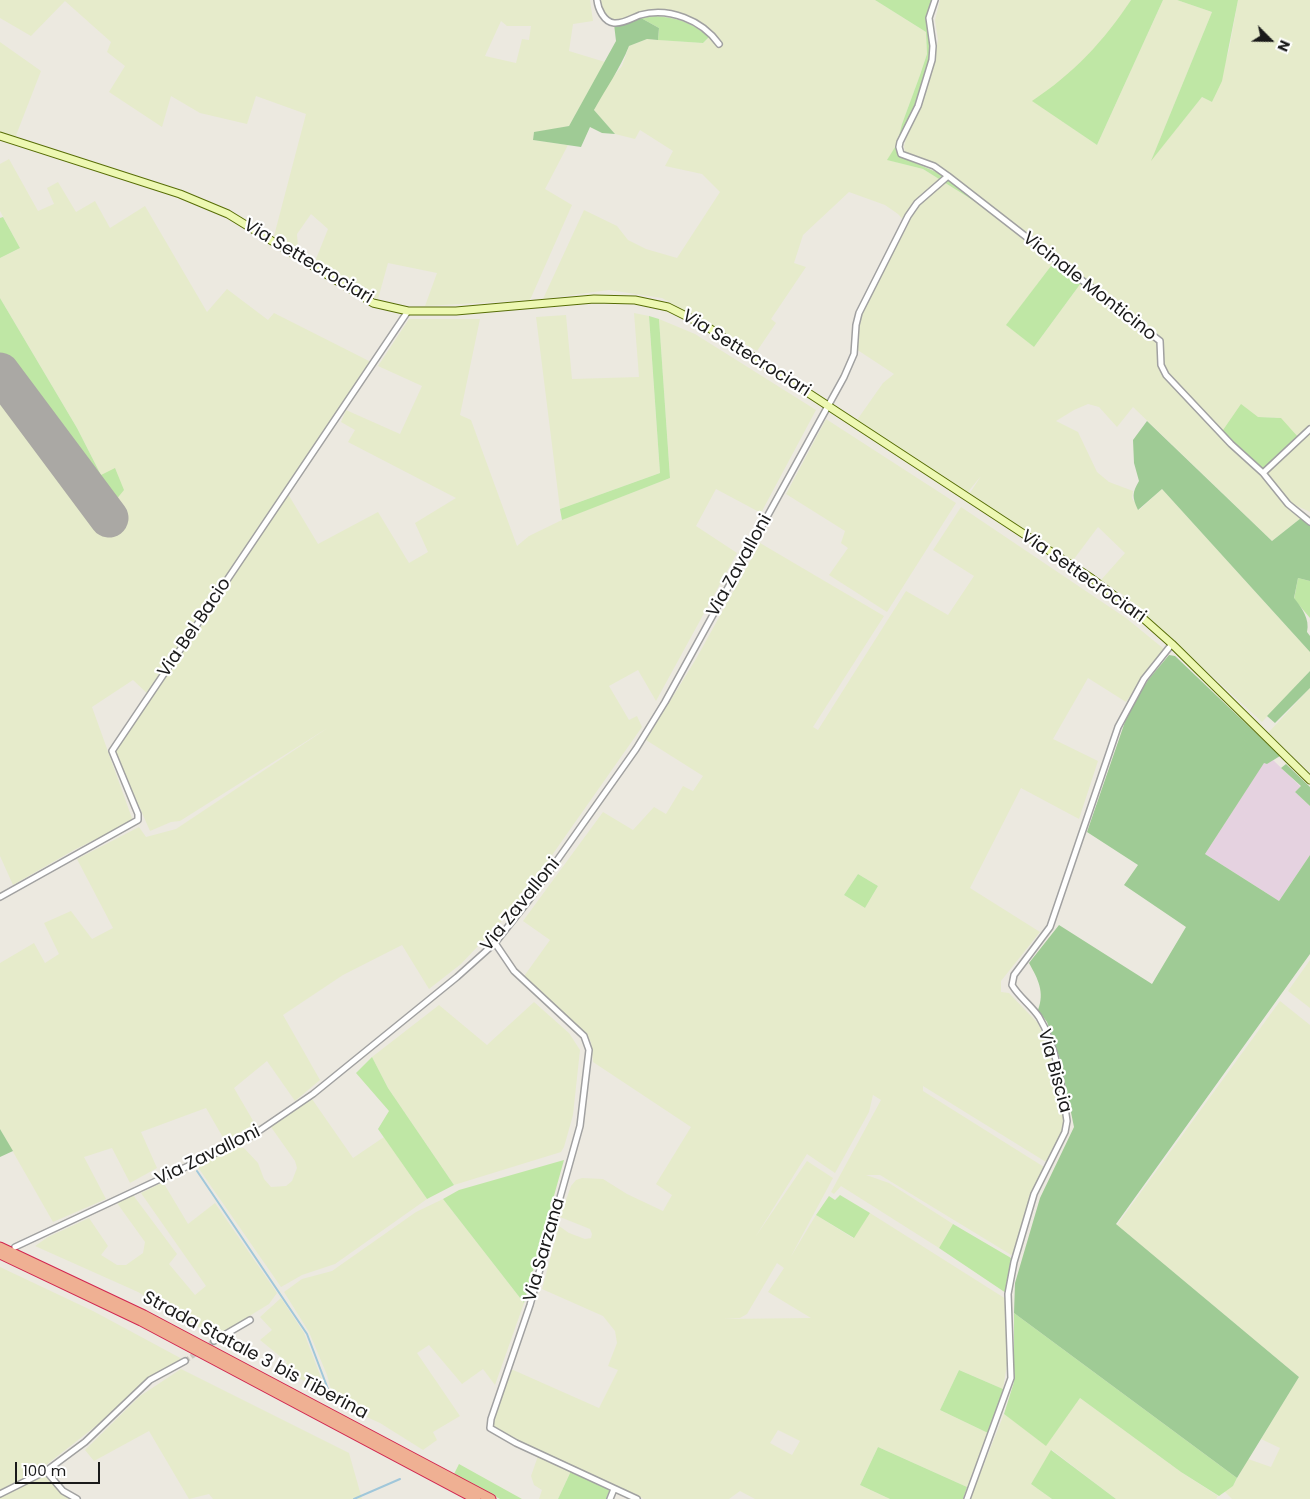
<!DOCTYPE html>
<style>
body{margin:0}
#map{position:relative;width:1310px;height:1499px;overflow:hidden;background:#ece9e0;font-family:Poppins,sans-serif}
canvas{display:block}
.north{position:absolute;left:1245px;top:15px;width:50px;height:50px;-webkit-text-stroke:4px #fff;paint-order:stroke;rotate:113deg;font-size:14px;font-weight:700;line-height:20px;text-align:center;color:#1a1a1a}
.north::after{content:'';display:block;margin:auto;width:18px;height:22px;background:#1a1a1a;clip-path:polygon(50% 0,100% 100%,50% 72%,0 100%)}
.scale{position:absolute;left:15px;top:1462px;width:85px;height:22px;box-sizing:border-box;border:2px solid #1a1a1a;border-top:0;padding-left:6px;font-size:15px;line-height:18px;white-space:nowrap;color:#1a1a1a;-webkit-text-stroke:4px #fff;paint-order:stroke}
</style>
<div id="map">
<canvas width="1310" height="1499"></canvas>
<div class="north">N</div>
<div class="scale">100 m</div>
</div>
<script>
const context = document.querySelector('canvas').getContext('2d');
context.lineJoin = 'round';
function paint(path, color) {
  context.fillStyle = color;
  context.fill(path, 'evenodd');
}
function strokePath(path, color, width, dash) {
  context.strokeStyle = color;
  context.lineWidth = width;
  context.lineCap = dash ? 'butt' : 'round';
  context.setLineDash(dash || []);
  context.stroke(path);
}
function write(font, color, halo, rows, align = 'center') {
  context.font = font + ' Poppins,sans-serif';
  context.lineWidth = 4.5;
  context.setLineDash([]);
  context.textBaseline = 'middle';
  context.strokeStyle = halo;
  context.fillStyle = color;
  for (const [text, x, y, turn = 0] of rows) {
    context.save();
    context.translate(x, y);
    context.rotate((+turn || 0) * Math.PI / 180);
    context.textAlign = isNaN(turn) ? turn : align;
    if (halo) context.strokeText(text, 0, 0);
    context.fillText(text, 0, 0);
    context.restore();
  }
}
const industrial = new Path2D(`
 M 1273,760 L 1301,787 L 1295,792 L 1310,806 L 1310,855 L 1279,901 L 1205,854 L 1264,762 L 1267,764 Z`);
const farmland = new Path2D(`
 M 0,0 L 590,0 L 593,21 L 573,24 L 569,51 L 605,62 L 569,126 L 534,133 L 533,140 L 568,145 L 545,189 L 572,205 L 530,300 L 425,306 L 437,273 L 388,263 L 378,299 L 363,294 L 334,272 L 314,264 L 328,229 L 311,214 L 297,234 L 298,248 L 295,250 L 274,236 L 306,114 L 256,96 L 247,124 L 200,113 L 171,96 L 162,127 L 109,92 L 125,66 L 107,52 L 111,42 L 65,1 L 31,36 L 0,18 ZM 501,21 L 507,26 L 531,26 L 529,40 L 522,39 L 516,63 L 485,56 Z
 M 599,0 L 875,0 L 926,32 L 927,54 L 920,75 L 902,124 L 897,144 L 888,160 L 923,169 L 990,211 L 1054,262 L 1007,325 L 1034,347 L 1081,283 L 1157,341 L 1158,339 L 948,172 L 905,152 L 904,146 L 908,132 L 926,92 L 934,61 L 938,40 L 935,20 L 940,0 L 1131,0 L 1115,25 L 1089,55 L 1060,83 L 1033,101 L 1097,145 L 1163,0 L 1177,0 L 1212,12 L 1152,159 L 1202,97 L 1212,102 L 1229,50 L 1238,0 L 1310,0 L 1310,512 L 1293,504 L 1264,474 L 1281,418 L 1258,417 L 1221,433 L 1166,378 L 1301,518 L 1272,541 L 1133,407 L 1117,427 L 1099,407 L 1088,404 L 1074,410 L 1056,421 L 1078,432 L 1097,472 L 1109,482 L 1133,491 L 1132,498 L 1139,510 L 1162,489 L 1310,652 L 1310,671 L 1262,722 L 1125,596 L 1101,580 L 1125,553 L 1098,527 L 1071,563 L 968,496 L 981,476 L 967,493 L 857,420 L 883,383 L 894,374 L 856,349 L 857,320 L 908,225 L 898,214 L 885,205 L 849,192 L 803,235 L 794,263 L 806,267 L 771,319 L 776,323 L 757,351 L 662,298 L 609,290 L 543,299 L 584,210 L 617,226 L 628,240 L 646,249 L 677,258 L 720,192 L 702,174 L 665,166 L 673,151 L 640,130 L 635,139 L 615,134 L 594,110 L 608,83 L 622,66 L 629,46 L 647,39 L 703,43 L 712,35 L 677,14 L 643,13 L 621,20 L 612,20 L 605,14 Z
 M 0,42 L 41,71 L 15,138 L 0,132 Z
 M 9,159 L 38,211 L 54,204 L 47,188 L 58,182 L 76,212 L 95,201 L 110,228 L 145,206 L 207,312 L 227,289 L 268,320 L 274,313 L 371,362 L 196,621 L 200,625 L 288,494 L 318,544 L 378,512 L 409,563 L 428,552 L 415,523 L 456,498 L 348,442 L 355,430 L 341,422 L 346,410 L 400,434 L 422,386 L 378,366 L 409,319 L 480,319 L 460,415 L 471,420 L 517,546 L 529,536 L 566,518 L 670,478 L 659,319 L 695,334 L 816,410 L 761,513 L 716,489 L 696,526 L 737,553 L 656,701 L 638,670 L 609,686 L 629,720 L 637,716 L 642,727 L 517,905 L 461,964 L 429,989 L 402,945 L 343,975 L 283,1015 L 320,1080 L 295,1101 L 267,1061 L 234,1088 L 255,1124 L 225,1141 L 206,1108 L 141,1132 L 157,1168 L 130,1183 L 112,1148 L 84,1157 L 106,1199 L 53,1222 L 0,1129 L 0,963 L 34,943 L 45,963 L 59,954 L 44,923 L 71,911 L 92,939 L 113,928 L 77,859 L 139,827 L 146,837 L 176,829 L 329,727 L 180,821 L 171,822 L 150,831 L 115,752 L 151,697 L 133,680 L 92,707 L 133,821 L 74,850 L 13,885 L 0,856 L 0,382 L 104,525 L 118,508 L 77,428 L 0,298 L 0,258 L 20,248 L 0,211 L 0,164 Z
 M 634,313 L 649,316 L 660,473 L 560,509 L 536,317 L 566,315 L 572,379 L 639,377 Z
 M 826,419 L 956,503 L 887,612 L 829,575 L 848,548 L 841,543 L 845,531 L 786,494 Z
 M 961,507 L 1126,618 L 1164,649 L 1126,702 L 1088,678 L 1053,739 L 1098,761 L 1079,819 L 1021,788 L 970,888 L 1040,932 L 1001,981 L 1001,992 L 1009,993 L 1030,1015 L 1038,1023 L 1045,1040 L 1054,1069 L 1064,1121 L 1062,1131 L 1046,1162 L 923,1086 L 923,1091 L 1044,1167 L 1033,1192 L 1013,1256 L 880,1175 L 866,1175 L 889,1183 L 953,1224 L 939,1248 L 841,1186 L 834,1194 L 831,1192 L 881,1100 L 873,1095 L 869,1112 L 835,1173 L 807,1154 L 756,1236 L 807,1161 L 833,1178 L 790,1258 L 816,1215 L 853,1238 L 870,1213 L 1006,1299 L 1009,1352 L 1003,1389 L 959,1370 L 940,1410 L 988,1433 L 967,1487 L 878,1447 L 860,1485 L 890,1499 L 755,1499 L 740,1491 L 729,1499 L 644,1499 L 498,1433 L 493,1428 L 491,1421 L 511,1369 L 599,1408 L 618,1370 L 608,1366 L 617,1343 L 615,1331 L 603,1316 L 542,1289 L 559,1226 L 569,1233 L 585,1239 L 591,1238 L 592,1234 L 590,1229 L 560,1217 L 571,1186 L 576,1180 L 582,1178 L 603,1179 L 627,1194 L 663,1211 L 672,1195 L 656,1184 L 691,1127 L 593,1062 L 591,1042 L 573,1022 L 522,979 L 550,940 L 523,921 L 603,812 L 633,830 L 654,807 L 666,814 L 683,786 L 693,791 L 703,776 L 646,740 L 696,659 L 760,543 L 884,616 L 813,727 L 818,730 L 906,591 L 948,615 L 974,576 L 933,550 ZM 858,874 L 878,886 L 865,908 L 844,895 ZM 777,1263 L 784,1268 L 768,1292 L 811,1318 L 724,1319 L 740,1318 L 747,1314 ZM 778,1430 L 800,1441 L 792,1455 L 770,1443 Z
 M 1310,688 L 1310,773 L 1268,733 Z
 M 1310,960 L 1310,1008 L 1288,991 Z
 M 1280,1001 L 1310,1025 L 1310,1499 L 1232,1499 L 1224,1491 L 1233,1486 L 1248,1459 L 1271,1467 L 1280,1448 L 1261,1439 L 1299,1377 L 1117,1225 Z
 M 534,1002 L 569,1033 L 580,1050 L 573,1115 L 564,1147 L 561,1152 L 454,1185 L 388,1088 L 372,1057 L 439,1005 L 487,1045 Z
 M 312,1099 L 353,1158 L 384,1137 L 427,1199 L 335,1264 L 302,1275 L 281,1287 L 197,1166 L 235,1148 L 244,1148 L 258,1163 L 264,1179 L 271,1187 L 286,1186 L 292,1181 L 297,1168 L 295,1161 L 271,1127 Z
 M 163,1182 L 188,1224 L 215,1203 L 277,1293 L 269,1304 L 215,1337 L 138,1292 L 35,1246 L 48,1237 L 89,1218 L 108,1246 L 101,1255 L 117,1265 L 126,1265 L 143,1253 L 145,1242 L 117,1203 L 133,1195 L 177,1254 L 169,1264 L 195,1295 L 206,1286 L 141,1193 Z
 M 443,1199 L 524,1303 L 495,1385 L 483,1369 L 462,1384 L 429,1345 L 417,1353 L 460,1416 L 433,1432 L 437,1440 L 423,1450 L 380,1423 L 340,1405 L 332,1393 L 327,1375 L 309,1332 L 284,1292 L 302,1279 L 332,1271 L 416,1212 Z
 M 0,1267 L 93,1311 L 184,1360 L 152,1375 L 110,1415 L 41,1469 L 51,1483 L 69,1499 L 0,1499 Z
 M 281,1298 L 304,1333 L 327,1393 L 282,1369 L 287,1362 L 260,1340 L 272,1330 L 260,1317 Z
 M 181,1369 L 349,1453 L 362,1499 L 213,1499 L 209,1494 L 189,1499 L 149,1431 L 94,1461 L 85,1450 L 140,1396 Z
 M 1080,1398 L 1181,1472 L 1218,1496 L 1216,1499 L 1116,1499 L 1052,1450 L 1031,1484 L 1052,1499 L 970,1499 L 1004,1414 L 1046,1445 Z
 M 538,1456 L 571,1471 L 558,1499 L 539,1499 L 542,1490 L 534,1485 L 531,1476 Z`);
const grass = new Path2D(`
 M 875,0 L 933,0 L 928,15 L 930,57 L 917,104 L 897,144 L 899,152 L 904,158 L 943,175 L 990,211 L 923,169 L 887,160 L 897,144 L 902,124 L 920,75 L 927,54 L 926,32 Z
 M 1131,0 L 1163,0 L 1097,145 L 1032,101 C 1073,74 1104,41 1131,0 Z
 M 1177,0 L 1238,0 L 1222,81 L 1212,102 L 1202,97 L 1151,161 L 1212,12 Z
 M 656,16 C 679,18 692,23 709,37 L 703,43 L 658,40 L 659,28 L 641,18 Z
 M 3,217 L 20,248 L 0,258 L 0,218 Z
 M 1054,262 L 1081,283 L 1034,347 L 1006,325 Z
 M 0,298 L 77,428 L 101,475 L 115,468 L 124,490 L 115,501 L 118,508 L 113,515 L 0,359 Z
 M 649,316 L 659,319 L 670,478 L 562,520 L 560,509 L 660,473 Z
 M 1241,404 L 1258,417 L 1281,418 L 1298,437 L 1264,474 L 1221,433 Z
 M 1298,578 L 1310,581 L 1310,618 L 1294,599 Z
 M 858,874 L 878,886 L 865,908 L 844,895 Z
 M 372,1057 L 388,1088 L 454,1185 L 427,1199 L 378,1129 L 389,1111 L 356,1073 Z
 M 564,1160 L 524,1303 L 443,1199 L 459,1190 Z
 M 840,1195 L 870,1213 L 854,1238 L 816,1215 L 829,1196 L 835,1200 Z
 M 953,1224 L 1011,1258 L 1006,1293 L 939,1248 Z
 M 1014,1313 L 1237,1478 L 1233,1486 L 1219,1496 L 1181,1472 L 1080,1398 L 1046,1446 L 1004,1414 L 1014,1382 Z
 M 959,1370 L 1003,1389 L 1000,1406 L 988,1433 L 940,1410 Z
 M 878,1447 L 967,1487 L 963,1499 L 890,1499 L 860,1485 Z
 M 1051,1450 L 1116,1499 L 1052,1499 L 1031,1484 Z
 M 459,1464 L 522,1499 L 500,1499 L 454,1474 Z
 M 571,1471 L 610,1489 L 606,1499 L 558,1499 Z`);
const forest = new Path2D(`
 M 641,18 L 659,28 L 658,40 L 647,39 L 629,46 C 620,69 606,88 594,110 L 615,134 L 602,133 L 590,127 L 581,147 L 533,140 L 534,132 L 569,126 L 616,41 L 614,24 Z
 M 1147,421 L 1272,541 L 1301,518 L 1310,523 L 1310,581 L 1298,578 L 1294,598 C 1302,608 1310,619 1307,632 L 1310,636 L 1310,652 L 1162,489 L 1138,510 C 1132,497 1132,493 1139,481 L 1134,463 L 1133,440 Z
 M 1169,655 L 1175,656 L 1280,756 L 1267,764 L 1264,763 L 1205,854 L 1279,901 L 1310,855 L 1310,954 L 1116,1224 L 1299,1377 L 1237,1478 L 1014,1313 L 1015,1283 L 1040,1198 L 1074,1127 L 1060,1059 L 1047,1022 L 1038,1010 C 1045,992 1038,979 1029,963 L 1059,925 L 1152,984 L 1186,927 L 1124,885 L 1138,865 L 1087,832 L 1128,713 L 1148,680 Z
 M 1310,671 L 1310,688 L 1275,723 L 1267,716 Z
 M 1286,764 L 1310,787 L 1310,806 L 1295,792 L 1301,786 L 1281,768 Z
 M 0,1129 L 13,1151 L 0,1157 Z`);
const stream = new Path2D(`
 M 197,1171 L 307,1334 L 331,1397
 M 354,1499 L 400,1479`);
const runway = new Path2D(`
 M 0,372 L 109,518`);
const minorTunnel = new Path2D(`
 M 185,1361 L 214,1341`);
const minor = new Path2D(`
 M 597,0 C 598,9 604,22 614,23 C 623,24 632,18 640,15 C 669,7 702,20 719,44
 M 935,0 L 929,18 L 933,46 L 932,60 L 918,106 L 900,142 L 899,147 L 901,154 L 934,166 L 948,176 L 1160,341 L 1161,365 L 1166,375 L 1231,444 L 1263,473 L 1288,504 L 1310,522
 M 1263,473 L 1310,429
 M 0,897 L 138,820 L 138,814 L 112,751 L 408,311
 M 495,943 L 514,971 L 584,1036 L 589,1050 L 580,1126 L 530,1305 L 491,1419 L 490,1428 L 516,1443 L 637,1499
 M 15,1247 L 250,1137 L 313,1094 L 457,977 L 495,943 L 529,900 L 636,749 L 665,702 L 844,377 L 854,354 L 856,325 L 859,313 L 908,216 L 917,203 L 948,176
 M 214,1341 L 250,1320
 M 46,1471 L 63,1491 L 77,1499
 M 0,1494 L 46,1471 L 85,1442 L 150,1380 L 185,1361
 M 610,1499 L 614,1489
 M 967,1499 L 1011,1378 L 1008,1294 L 1014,1262 L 1034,1194 L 1065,1132 L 1067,1121 C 1062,1087 1057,1047 1039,1017 C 1031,1005 1019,997 1012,985 L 1014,975 L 1050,927 L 1118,727 L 1144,679 L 1172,644`);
const secondary = new Path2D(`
 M 0,136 L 180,194 L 228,214 L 373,303 L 408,311 L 456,311 L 594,299 L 635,300 L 668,307 L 706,326 L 1091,578 L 1136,612 L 1172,644 L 1310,780`);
const trunk = new Path2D(`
 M 0,1247 L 144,1315 L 491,1499
 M 0,1254 L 141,1321 L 476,1499`);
const streetNames = [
 ["Via Settecrociari",308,262,31],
 ["Vicinale Monticino",1089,287,38],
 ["Via Settecrociari",746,354,32],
 ["Via Zavalloni",740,566,-61],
 ["Via Settecrociari",1083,577,35],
 ["Via Bel Bacio",195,628,-56],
 ["Via Zavalloni",521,905,-51],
 ["Via Biscia",1054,1071,75],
 ["Via Zavalloni",208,1156,-26],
 ["Via Sarzana",545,1250,-74],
 ["Strada Statale 3 bis Tiberina",255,1356,28]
];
paint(industrial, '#e5d2e0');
paint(farmland, '#e6ebcb');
paint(grass, '#bfe7a5');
paint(forest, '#9fcb95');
strokePath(stream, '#a0c7da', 2);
strokePath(runway, '#aaa8a4', 39);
strokePath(minorTunnel, '#cccac2', 5, [5, 2.5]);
strokePath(minor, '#a1a1a1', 8);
strokePath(secondary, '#576d06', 9);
strokePath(trunk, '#d12650', 11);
strokePath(minor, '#fff', 5);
strokePath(secondary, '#edf8b2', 7);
strokePath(trunk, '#efb093', 9);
write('18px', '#1a1a1a', '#fff', streetNames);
</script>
